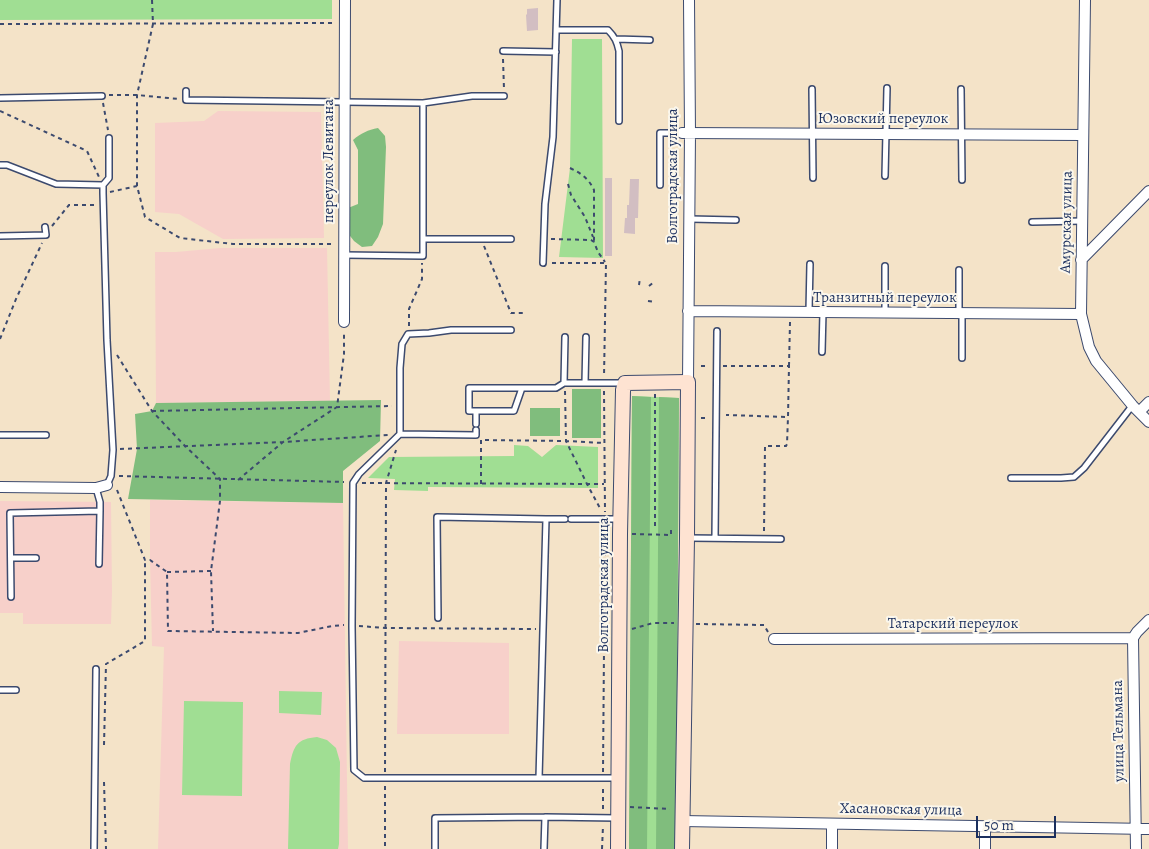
<!DOCTYPE html>
<meta charset="utf-8">
<style>
body{margin:0}
#map{position:relative;width:1149px;height:849px;overflow:hidden;background:#f4e3c8;font-family:Alegreya,serif}
canvas{display:block}
.scale{position:absolute;left:976px;top:816px;width:80px;height:22px;box-sizing:border-box;border:2px solid #1b2f5e;border-top:0;padding-left:6px;font-size:15px;line-height:18px;white-space:nowrap;color:#1b2f5e;-webkit-text-stroke:4px #fbf7ec;paint-order:stroke}
</style>
<div id="map">
<canvas width="1149" height="849"></canvas>
<div class="scale">50 m</div>
</div>
<script>
const context = document.querySelector('canvas').getContext('2d');
context.lineJoin = 'round';
function paint(path, color) {
  context.fillStyle = color;
  context.fill(path, 'evenodd');
}
function strokePath(path, color, width, dash) {
  context.strokeStyle = color;
  context.lineWidth = width;
  context.lineCap = dash ? 'butt' : 'round';
  context.setLineDash(dash || []);
  context.stroke(path);
}
function write(font, color, halo, rows, align = 'center') {
  context.font = font + ' Alegreya,serif';
  context.lineWidth = 4;
  context.setLineDash([]);
  context.textBaseline = 'middle';
  context.strokeStyle = halo;
  context.fillStyle = color;
  for (const [text, x, y, turn = 0] of rows) {
    context.save();
    context.translate(x, y);
    context.rotate((+turn || 0) * Math.PI / 180);
    context.textAlign = isNaN(turn) ? turn : align;
    if (halo) context.strokeText(text, 0, 0);
    context.fillText(text, 0, 0);
    context.restore();
  }
}
const built = new Path2D(`
 M 218,111 L 321,112 L 324,238 L 223,239 L 179,214 L 155,212 L 155,123 L 204,121 Z
 M 220,248 L 327,248 L 330,401 L 156,403 L 155,252 L 176,252 Z
 M 150,500 L 343,503 L 348,849 L 158,849 L 164,647 L 152,646 L 150,560 Z
 M 0,501 L 111,502 L 112,592 L 111,624 L 23,624 L 23,613 L 0,613 Z
 M 399,641 L 509,643 L 509,734 L 397,734 Z`);
const industrial = new Path2D(`
 M 538,8 L 538,30 L 527,31 L 526,15 L 527,14 L 527,9 Z
 M 605,178 L 612,178 L 612,256 L 605,256 Z
 M 630,179 L 639,179 L 638,218 L 635,218 L 635,234 L 624,233 L 625,218 L 627,218 L 627,205 L 629,205 Z`);
const green = new Path2D(`
 M 0,0 L 332,0 L 332,19 L 0,20 Z
 M 572,39 L 602,39 L 603,258 L 559,257 L 570,168 Z
 M 632,396 L 679,398 L 676,849 L 629,849 Z
 M 514,445 L 528,446 L 542,457 L 556,445 L 598,447 L 598,488 L 428,487 L 428,491 L 394,490 L 395,479 L 368,478 L 389,457 L 514,456 Z
 M 279,691 L 322,692 L 321,715 L 279,713 Z
 M 184,701 L 243,702 L 242,796 L 182,795 Z
 M 317,737 L 327,740 L 336,748 L 340,762 L 339,844 L 338,849 L 288,849 L 290,764 C 294,745 297,739 317,737 Z`);
const forest = new Path2D(`
 M 378,128 L 385,136 L 386,147 L 383,224 L 378,237 L 372,246 L 362,247 L 354,241 L 347,232 L 348,208 L 358,204 L 358,150 L 353,140 C 361,133 368,130 378,128 Z
 M 572,389 L 601,389 L 601,438 L 572,438 Z
 M 632,396 L 651,397 L 647,849 L 629,849 Z
 M 659,397 L 679,398 L 676,849 L 656,849 Z
 M 381,400 L 380,441 L 343,471 L 343,503 L 128,499 L 137,449 L 135,414 L 152,411 L 156,403 Z
 M 530,408 L 560,408 L 560,436 L 530,436 Z`);
const path = new Path2D(`
 M 152,0 L 153,24 L 137,95 L 137,186 L 145,217 L 180,238 L 233,244 L 334,244
 M 0,24 L 335,23
 M 503,59 L 504,89
 M 109,95 L 137,95 L 179,99
 M 103,103 L 108,130
 M 0,111 L 87,151 L 99,177
 M 570,168 C 581,173 589,179 594,190 L 594,242
 M 568,184 L 571,195 L 585,217 L 593,237
 M 110,192 L 137,186
 M 52,226 L 69,205 L 95,205 L 96,204
 M 551,239 L 591,240 L 594,242 L 598,252 L 605,262
 M 484,246 L 511,313 L 526,313
 M 552,263 L 606,263 L 604,377
 M 639,285 L 640,278
 M 649,286 L 654,282
 M 648,301 L 655,302
 M 409,326 L 409,309 L 422,279 L 422,263
 M 0,339 L 16,299 L 42,243
 M 117,355 L 152,411 L 185,446 L 220,479 L 220,501 L 211,571 L 213,631
 M 701,366 L 709,366
 M 723,366 L 789,366 L 788,417 L 726,415
 M 789,366 L 790,322
 M 565,391 L 566,441 L 587,484 L 601,510
 M 604,391 L 605,512
 M 655,394 L 655,527
 M 152,411 L 392,406
 M 701,418 L 709,418
 M 120,449 L 283,442 L 388,435
 M 119,476 L 344,482
 M 238,480 L 283,442 L 337,407 L 344,354 L 344,331
 M 362,483 L 604,484
 M 481,484 L 481,440 L 566,441 L 604,443
 M 117,490 L 145,560 L 150,560 L 167,572 L 168,631 L 298,633 L 332,626 L 344,625
 M 764,531 L 765,446 L 786,446 L 787,444 L 788,417
 M 632,534 L 671,535 L 671,526
 M 167,572 L 211,571
 M 696,624 L 764,625 L 768,632
 M 359,626 L 385,628 L 536,629
 M 632,629 L 653,623 L 674,623
 M 104,745 L 106,664 L 145,641 L 145,560
 M 385,772 L 386,483 L 396,450
 M 603,772 L 605,526
 M 104,782 L 106,849
 M 385,786 L 385,849
 M 630,807 L 670,809
 M 603,809 L 603,786
 M 602,849 L 603,826`);
const lane = new Path2D(`
 M 557,30 L 608,30 C 615,37 617,42 619,51 L 619,121
 M 616,39 L 650,40
 M 503,51 L 556,52
 M 812,89 L 813,178
 M 961,89 L 962,180
 M 186,91 L 186,100 L 423,103 L 472,96 L 504,96
 M 0,98 L 102,96
 M 0,165 L 7,165 L 56,184 L 103,185
 M 885,176 L 887,88
 M 660,185 L 660,133 L 682,133
 M 690,219 L 736,220
 M 1032,222 L 1082,221
 M 0,236 L 46,235 L 45,227
 M 423,239 L 511,239
 M 344,255 L 423,256 L 423,103
 M 543,263 L 545,204 L 553,137 L 557,0
 M 959,270 L 959,313
 M 809,311 L 810,264
 M 885,312 L 885,266
 M 822,352 L 823,312
 M 962,358 L 962,313
 M 564,383 L 565,337
 M 585,383 L 586,337
 M 522,388 L 514,411 L 469,411 L 469,388 L 556,388 L 564,383 L 624,383
 M 476,411 L 476,424
 M 476,430 L 476,435 L 400,434 L 400,368 L 402,344 L 408,334 L 429,333 L 451,330 L 511,330
 M 400,434 L 359,474 L 353,483 L 352,626 L 354,770 L 364,778 L 618,778
 M 0,435 L 46,435
 M 1011,478 L 1061,478 L 1074,477 L 1084,468 L 1132,406
 M 107,485 L 111,476 L 113,450 L 107,340 L 103,193 L 103,185 L 109,178 L 109,138
 M 546,519 L 565,519
 M 571,519 L 618,519
 M 689,538 L 781,539
 M 715,538 L 717,331
 M 11,558 L 36,558
 M 99,564 L 100,511
 M 11,597 L 10,513 L 100,511 L 100,502 L 96,488
 M 438,618 L 437,517 L 546,519 L 539,778
 M 0,690 L 16,690
 M 545,817 L 617,818
 M 94,849 L 96,669
 M 435,849 L 435,818 L 545,817 L 544,849`);
const street = new Path2D(`
 M 1085,0 L 1081,314 L 1089,347 L 1096,361 L 1133,406 L 1149,422
 M 682,133 L 1083,135
 M 1081,260 L 1149,191
 M 688,311 L 1081,314
 M 344,322 L 345,0
 M 688,382 L 690,133 L 689,0
 M 1139,412 L 1149,402
 M 0,487 L 96,488 L 107,485
 M 774,639 L 1133,638
 M 682,821 L 1149,829
 M 832,849 L 832,824
 M 985,849 L 985,826
 M 1136,849 L 1133,638 L 1137,632 L 1149,620`);
const secondary = new Path2D(`
 M 618,849 L 620,534 L 623,390 L 625,383 L 688,382 L 687,538 L 682,849`);
const streetNames = [
 ["Юзовский переулок",883,119],
 ["переулок Левитана",329,161,-90],
 ["Волгоградская улица",673,176,-90],
 ["Амурская улица",1067,222,-89],
 ["Транзитный переулок",885,298],
 ["Волгоградская улица",604,585,-90],
 ["Татарский переулок",953,624],
 ["улица Тельмана",1119,731,-91],
 ["Хасановская улица",901,810,1]
];
paint(built, '#f7d0ca');
paint(industrial, '#d2bec2');
paint(green, '#a0de93');
paint(forest, '#80bd7d');
strokePath(lane, '#3c4a6e', 8);
strokePath(street, '#3c4a6e', 12);
strokePath(secondary, '#3c4a6e', 16);
strokePath(path, '#3c4a6e', 2, [4, 4]);
strokePath(lane, '#fff', 5);
strokePath(street, '#fff', 10);
strokePath(secondary, '#fee3d2', 14);
write('15px', '#1b2f5e', '#fbf7ec', streetNames);
</script>
